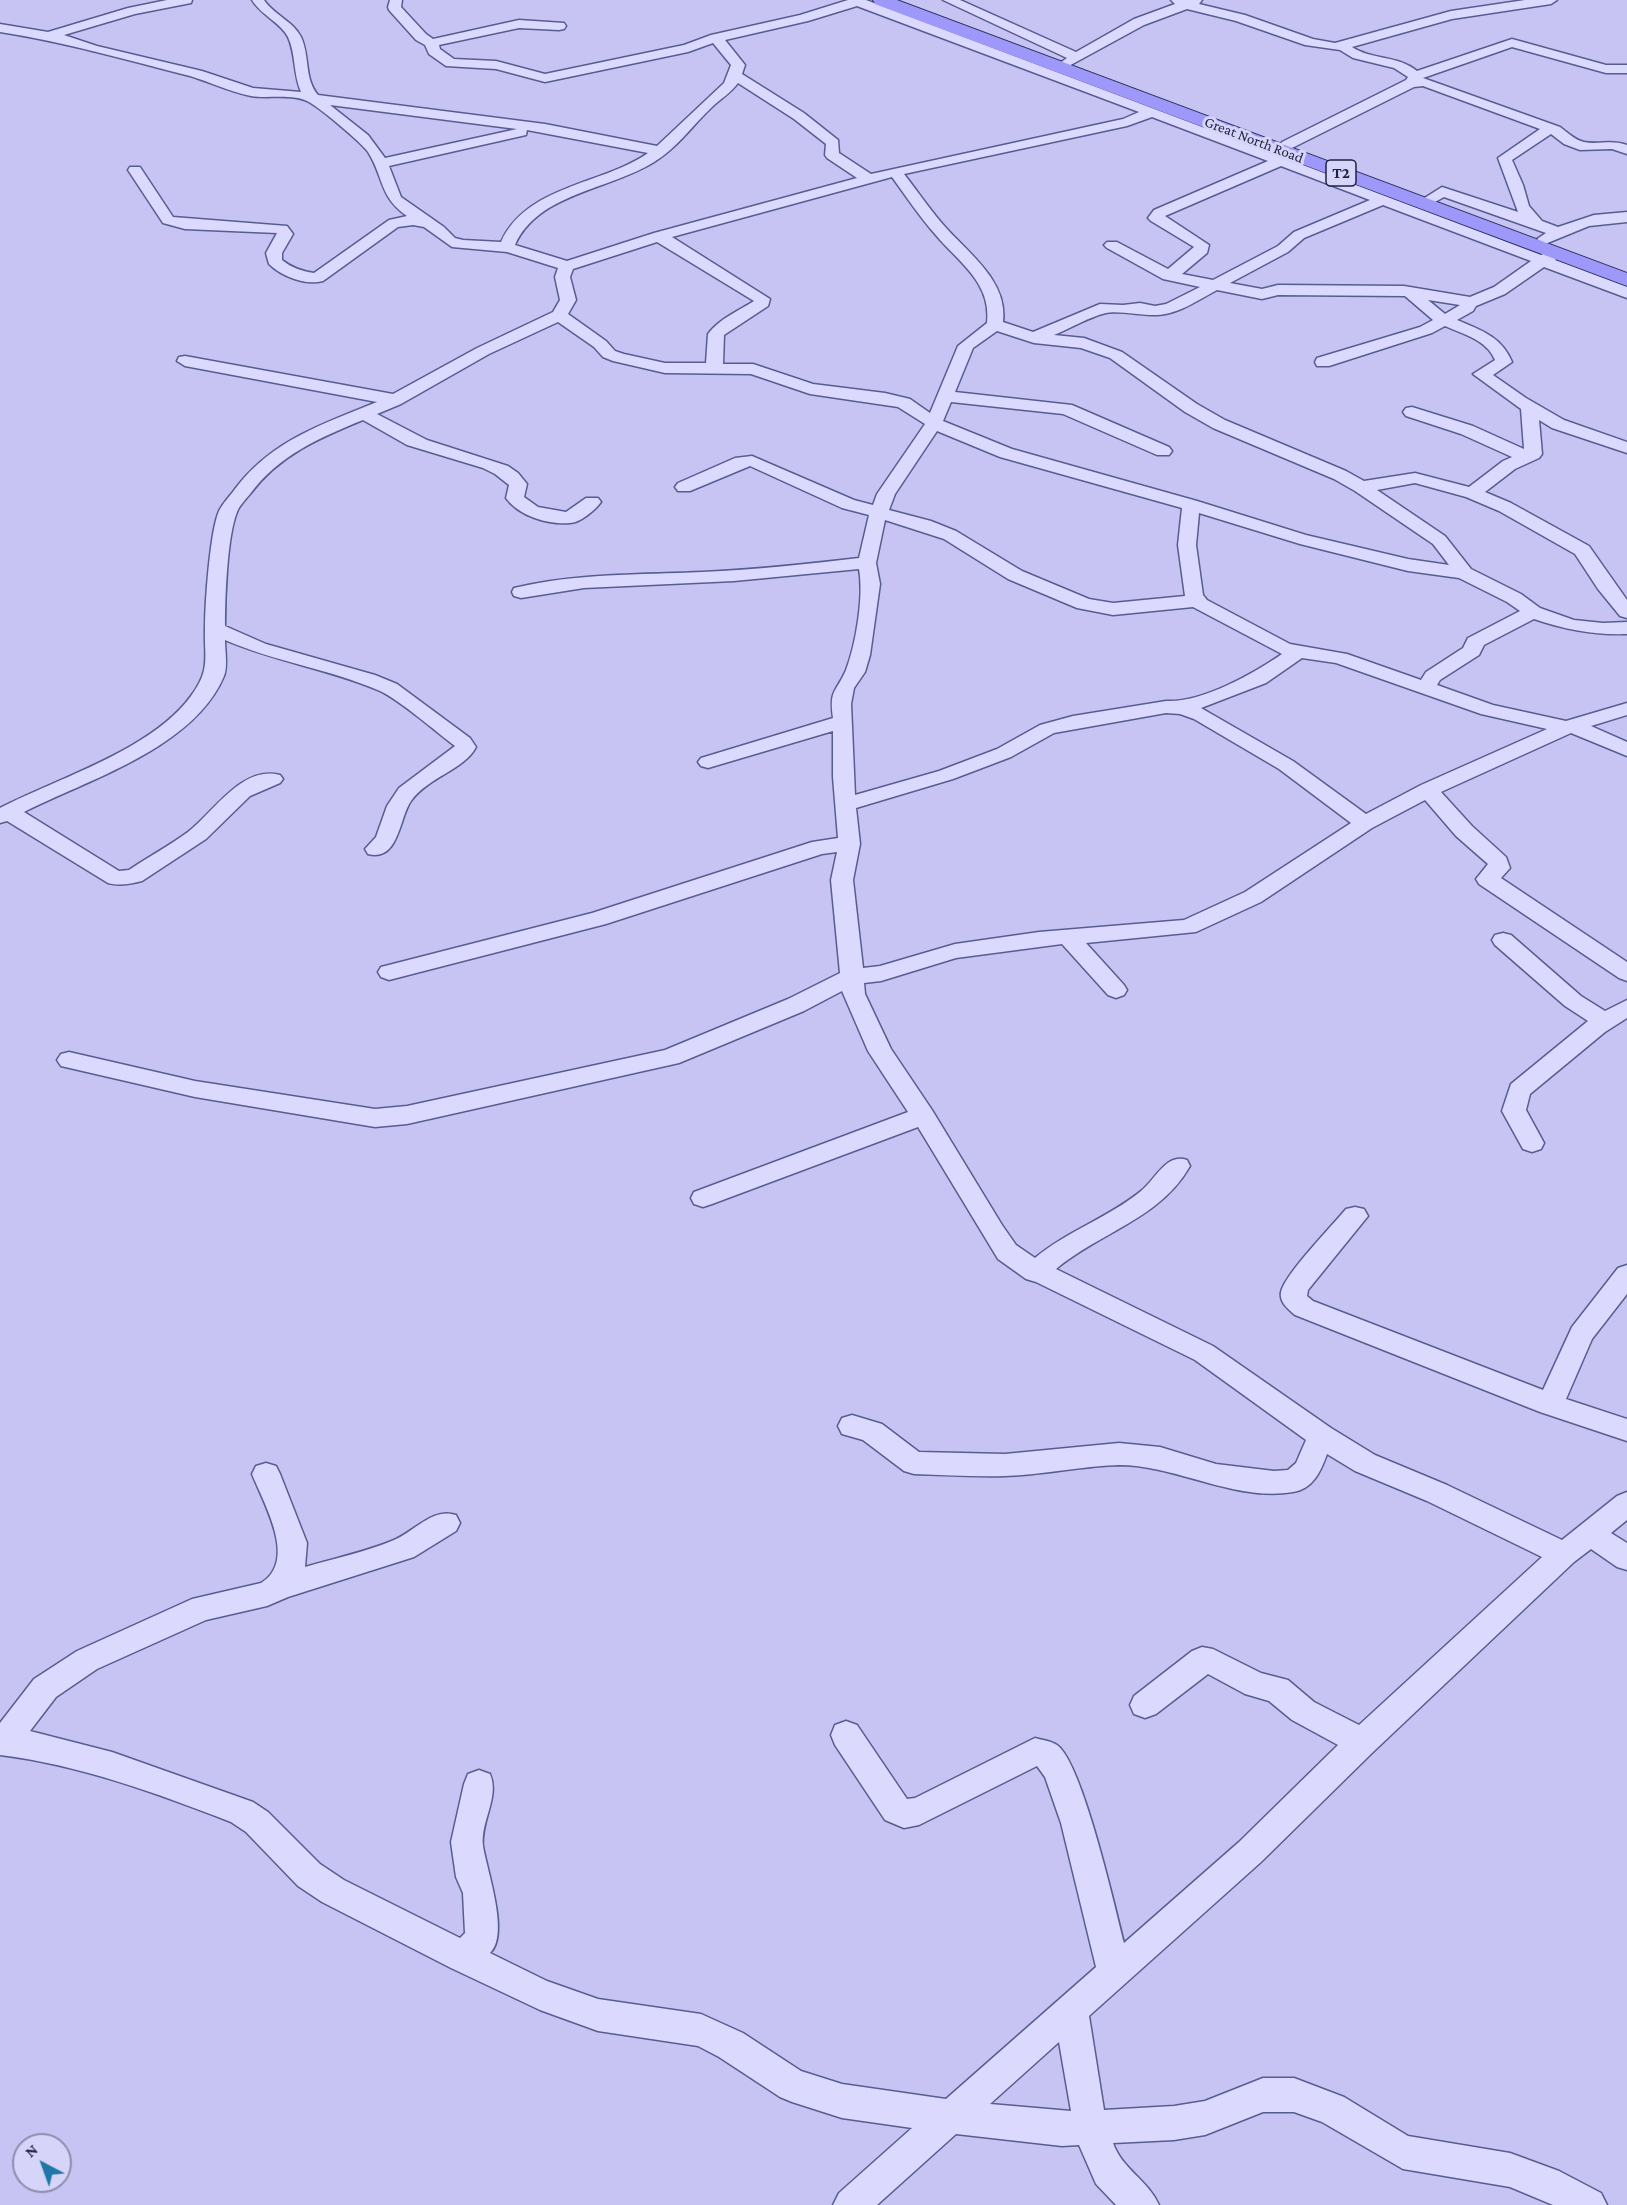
<!DOCTYPE html>
<style>
body{margin:0}
#map{position:relative;width:1627px;height:2205px;overflow:hidden;background:#c7c4f3;font-family:"Crimson Pro",serif}
canvas{display:block}
.north{position:absolute;left:12px;top:2133px;width:60px;height:60px;box-sizing:border-box;background:#d7d4fa;border:2px solid #8d8daf;border-radius:50%;rotate:319deg;font-size:16px;font-weight:700;line-height:24px;text-align:center;color:#1d223f}
.north::after{content:'';display:block;margin:auto;width:21px;height:27px;background:#2076a7;clip-path:polygon(50% 0,100% 100%,50% 72%,0 100%)}
</style>
<div id="map">
<canvas width="1627" height="2205"></canvas>
<div class="north">N</div>
</div>
<script>
const context = document.querySelector('canvas').getContext('2d');
context.lineJoin = 'round';
function strokePath(path, color, width, dash) {
  context.strokeStyle = color;
  context.lineWidth = width;
  context.lineCap = dash ? 'butt' : 'round';
  context.setLineDash(dash || []);
  context.stroke(path);
}
function paint(path, color) {
  context.fillStyle = color;
  context.fill(path, 'evenodd');
}
function write(font, color, halo, rows, align = 'center') {
  context.font = font + ' "Crimson Pro",serif';
  context.lineWidth = 6;
  context.setLineDash([]);
  context.textBaseline = 'middle';
  context.strokeStyle = halo;
  context.fillStyle = color;
  for (const [text, x, y, turn = 0] of rows) {
    context.save();
    context.translate(x, y);
    context.rotate((+turn || 0) * Math.PI / 180);
    context.textAlign = isNaN(turn) ? turn : align;
    if (halo) context.strokeText(text, 0, 0);
    context.fillText(text, 0, 0);
    context.restore();
  }
}
const minor = new Path2D(`
 M 167,0 L 192,0 L 191,3 L 135,14 L 64,35 L 97,46 L 202,71 L 253,88 L 301,92 C 293,74 296,54 288,37 C 281,23 261,15 252,0 L 264,0 C 274,15 293,21 301,37 C 310,56 304,79 318,95 L 545,124 L 657,146 L 724,83 L 731,65 L 713,43 L 688,52 L 545,82 L 496,69 L 446,66 L 429,54 L 425,45 L 416,40 L 389,10 L 388,7 L 390,0 L 402,0 L 401,7 L 426,34 L 433,39 L 519,20 L 564,23 L 566,26 L 564,29 L 559,30 L 519,28 L 439,45 L 440,49 L 454,59 L 496,61 L 545,74 L 684,45 L 711,35 L 800,15 L 848,0 L 866,0 L 1541,255 L 1553,249 L 1558,251 L 1561,254 L 1555,260 L 1627,287 L 1627,298 L 1544,267 L 1505,294 L 1476,306 L 1473,311 L 1457,320 C 1481,330 1502,337 1512,362 L 1493,375 L 1526,398 L 1564,420 L 1627,442 L 1627,453 L 1552,428 L 1539,420 L 1542,454 L 1539,458 L 1515,469 L 1485,492 L 1511,503 L 1589,546 L 1627,600 L 1627,618 L 1620,616 L 1598,589 L 1575,554 L 1499,511 L 1466,497 L 1415,483 L 1377,490 L 1445,536 L 1471,569 L 1521,594 L 1540,608 L 1574,620 L 1603,623 L 1627,622 L 1627,634 C 1594,635 1566,630 1534,619 L 1484,645 L 1479,655 L 1440,680 L 1437,685 L 1493,705 L 1566,721 L 1627,703 L 1627,715 L 1591,726 L 1627,742 L 1627,756 L 1571,733 L 1441,792 L 1472,826 L 1506,857 L 1510,868 L 1501,878 L 1627,962 L 1627,981 L 1619,978 L 1479,884 L 1476,879 L 1488,864 L 1456,836 L 1425,800 L 1372,828 L 1261,902 L 1196,932 L 1086,943 L 1124,985 L 1127,990 L 1124,995 L 1116,998 L 1108,995 L 1062,944 L 956,958 L 881,981 L 864,983 L 865,994 L 891,1049 L 932,1110 L 1002,1225 L 1016,1245 L 1035,1258 C 1067,1231 1108,1218 1141,1191 C 1156,1179 1166,1153 1187,1160 L 1190,1166 C 1160,1219 1100,1232 1056,1269 L 1213,1346 L 1331,1428 L 1375,1455 L 1447,1485 L 1562,1540 L 1617,1496 L 1627,1492 L 1627,1520 L 1611,1533 L 1627,1543 L 1627,1570 L 1617,1567 L 1591,1549 L 1574,1562 L 1373,1752 L 1261,1862 L 1089,2016 L 1104,2110 L 1174,2106 L 1205,2101 L 1263,2078 L 1294,2078 L 1344,2097 L 1408,2136 L 1510,2153 L 1559,2171 L 1601,2193 L 1607,2205 L 1553,2205 L 1510,2187 L 1403,2169 L 1322,2122 L 1294,2112 L 1263,2112 L 1205,2135 L 1174,2140 L 1113,2143 C 1122,2169 1148,2180 1159,2205 L 1116,2205 L 1096,2184 L 1079,2145 L 1062,2146 L 956,2134 L 877,2205 L 833,2205 L 839,2193 L 912,2128 L 842,2118 L 792,2102 L 780,2097 L 719,2057 L 698,2046 L 598,2031 L 540,2010 L 451,1968 L 322,1902 L 298,1886 L 246,1832 L 231,1822 C 156,1793 80,1765 0,1755 L 0,1723 L 34,1679 L 77,1651 L 192,1599 L 261,1583 C 298,1561 264,1504 252,1474 L 256,1466 L 266,1463 L 276,1466 L 280,1474 L 307,1543 L 305,1567 C 335,1558 366,1552 394,1540 C 415,1531 433,1507 456,1515 L 460,1523 L 456,1531 L 414,1557 L 288,1597 L 267,1606 L 206,1620 L 97,1669 L 56,1697 L 30,1731 L 112,1752 L 253,1802 L 268,1812 L 320,1864 L 344,1880 L 460,1938 L 465,1933 L 463,1893 L 456,1877 L 451,1842 L 464,1784 L 468,1774 L 479,1770 L 490,1774 C 500,1797 480,1822 483,1846 C 487,1871 510,1935 490,1953 L 547,1981 L 598,1999 L 701,2014 L 743,2033 L 801,2071 L 842,2084 L 946,2099 L 1096,1967 L 1061,1823 L 1045,1777 L 1037,1766 L 919,1825 L 904,1828 L 885,1820 L 835,1745 L 831,1735 L 835,1725 L 846,1721 L 857,1725 L 907,1799 L 915,1798 L 1035,1738 C 1042,1740 1051,1741 1057,1745 C 1082,1762 1115,1908 1124,1943 L 1239,1842 L 1338,1745 L 1292,1720 L 1269,1701 L 1245,1694 L 1208,1674 L 1156,1714 L 1145,1718 L 1134,1714 L 1130,1705 L 1134,1696 L 1192,1651 L 1202,1647 L 1213,1649 L 1261,1673 L 1288,1680 L 1314,1702 L 1359,1725 L 1542,1557 L 1427,1501 L 1355,1471 L 1327,1454 C 1321,1471 1313,1489 1293,1492 C 1235,1502 1176,1465 1119,1465 C 1081,1466 1043,1475 1005,1476 C 975,1477 944,1475 914,1474 L 904,1471 L 863,1440 L 842,1434 L 838,1426 L 842,1418 L 852,1415 L 882,1424 L 919,1452 L 1005,1454 L 1119,1443 L 1160,1447 L 1216,1464 L 1274,1471 L 1288,1470 L 1296,1463 L 1306,1440 L 1195,1360 L 1036,1282 L 1026,1279 L 998,1259 L 918,1127 L 712,1204 L 703,1207 L 694,1204 L 691,1198 L 694,1192 L 908,1112 L 868,1051 L 842,991 L 804,1011 L 679,1063 L 407,1124 L 375,1127 L 195,1097 L 61,1066 L 57,1060 L 61,1054 L 69,1052 L 195,1081 L 375,1109 L 407,1106 L 665,1050 L 788,999 L 840,973 L 831,880 L 837,852 L 822,854 L 606,924 L 389,980 L 381,977 L 378,972 L 381,967 L 592,913 L 812,842 L 838,838 L 833,777 L 833,731 L 708,768 L 701,766 L 698,762 L 701,758 L 833,718 C 829,689 836,693 846,670 C 856,644 864,596 859,569 L 734,581 L 584,588 L 521,598 L 514,596 L 512,592 L 514,588 C 576,573 639,575 702,572 C 755,570 807,564 859,558 L 869,515 L 842,508 L 750,466 L 690,491 L 678,491 L 675,487 L 678,483 L 735,458 L 752,456 L 854,500 L 873,505 L 877,494 L 925,424 L 898,407 L 810,394 L 751,374 L 665,373 L 613,361 L 603,357 L 594,347 L 558,322 L 489,354 L 401,404 L 377,414 L 427,440 L 508,466 L 518,473 L 527,484 L 524,497 L 538,507 L 566,512 L 586,498 L 598,498 L 601,502 C 595,510 580,523 570,523 C 548,525 519,516 506,498 L 509,485 L 495,474 L 483,468 L 407,445 L 363,420 C 319,438 279,455 250,494 C 246,499 239,506 237,512 C 227,537 225,598 225,626 L 266,644 L 375,675 L 397,684 L 470,738 L 476,747 C 465,769 427,778 411,801 C 399,818 399,862 368,854 L 365,849 L 376,837 L 387,806 L 399,788 L 455,746 C 435,731 401,701 380,691 C 330,669 275,662 225,640 C 225,651 228,667 224,676 C 194,748 87,780 24,812 L 119,871 L 129,870 C 148,857 169,846 188,832 C 214,812 242,765 280,775 L 283,779 L 280,783 L 250,796 L 206,839 L 142,881 C 131,884 119,886 108,883 L 7,821 L 0,823 L 0,808 C 58,778 152,750 191,696 C 211,669 204,658 205,628 C 205,604 210,531 219,511 C 223,503 230,496 235,489 C 272,440 323,424 377,402 L 185,366 L 177,361 L 179,357 L 185,356 L 393,394 L 477,348 L 553,312 L 560,300 L 555,277 L 558,268 L 507,252 L 452,247 L 424,227 L 413,225 L 398,227 L 323,281 C 305,286 281,276 269,264 L 266,253 L 277,233 L 185,229 L 163,223 L 128,170 L 130,167 L 140,167 L 173,217 L 287,226 L 293,234 L 282,253 L 282,260 C 292,268 301,271 314,273 L 389,220 L 407,216 C 379,197 384,177 368,152 C 361,142 320,108 309,102 C 293,93 268,99 251,96 C 230,92 210,82 190,76 C 127,60 64,42 0,32 L 0,24 L 48,32 L 128,8 ZM 857,6 L 1139,112 L 1123,119 L 871,174 L 839,153 L 838,140 L 804,113 L 742,74 L 745,65 L 725,40 L 808,21 ZM 738,83 L 794,119 L 826,144 L 825,155 L 827,158 L 857,178 L 654,233 L 567,261 L 515,245 C 538,193 610,190 654,162 C 677,148 692,126 711,108 C 720,99 731,93 738,83 ZM 330,105 L 517,129 L 385,158 L 368,135 ZM 1152,117 L 1268,161 L 1154,210 L 1148,218 L 1151,221 L 1194,247 L 1168,269 L 1117,242 L 1107,242 L 1104,245 L 1107,248 L 1163,279 L 1200,287 L 1166,304 L 1155,306 L 1140,303 L 1123,305 L 1100,304 L 1033,332 L 1003,322 C 1008,283 972,256 948,230 C 932,213 919,193 904,174 L 1127,126 ZM 527,130 L 648,153 C 602,185 527,185 501,242 L 463,240 L 455,238 L 444,227 L 401,197 L 389,166 L 526,135 ZM 1281,166 L 1370,200 L 1294,232 L 1278,246 L 1213,280 L 1182,274 L 1207,253 L 1209,245 L 1165,216 ZM 892,177 C 906,196 919,216 935,234 C 957,261 992,282 987,323 L 958,346 L 930,413 L 910,399 L 885,393 L 813,384 L 753,364 L 723,364 L 724,335 L 768,306 L 770,299 L 672,237 ZM 1383,205 L 1531,261 L 1494,287 L 1470,297 L 1404,286 L 1278,285 L 1262,289 L 1230,283 L 1288,252 L 1304,238 ZM 657,242 L 754,301 C 738,311 719,319 708,334 L 706,363 L 665,363 L 624,354 L 615,351 L 606,341 L 568,314 L 576,300 L 570,277 L 573,269 ZM 1217,290 L 1262,299 L 1278,295 L 1405,296 L 1433,320 L 1420,327 L 1317,358 L 1315,362 L 1317,366 L 1329,366 L 1432,333 L 1445,326 C 1463,334 1487,340 1495,360 L 1473,374 L 1521,409 L 1524,449 L 1473,426 L 1412,407 L 1406,408 L 1403,412 L 1406,416 L 1461,434 L 1512,457 L 1503,461 L 1469,487 L 1415,473 L 1364,481 L 1346,471 L 1225,420 L 1197,404 L 1122,352 L 1084,338 L 1054,335 C 1071,328 1089,317 1106,313 C 1117,310 1145,316 1157,315 C 1179,314 1198,300 1217,290 ZM 1428,300 L 1460,305 L 1445,314 ZM 997,331 L 1034,343 L 1081,348 L 1110,358 L 1185,412 L 1213,428 L 1334,479 L 1355,491 L 1433,544 L 1449,565 L 1408,559 L 1306,535 L 1197,501 L 1012,449 L 943,421 L 951,402 L 1063,414 L 1157,455 L 1169,455 L 1172,451 L 1169,447 L 1072,405 L 955,392 L 973,348 ZM 937,431 L 1000,457 L 1182,508 L 1178,545 L 1185,596 L 1113,603 L 1089,599 L 1022,571 L 956,531 L 931,521 L 889,510 L 895,494 ZM 1199,513 L 1300,544 L 1408,571 L 1459,578 L 1507,602 L 1520,611 L 1468,638 L 1463,648 L 1426,672 L 1421,680 L 1347,654 L 1290,644 L 1207,600 L 1203,595 L 1196,545 ZM 885,520 L 944,539 L 1008,579 L 1077,608 L 1113,615 L 1193,607 L 1282,654 C 1253,674 1201,703 1166,701 L 1073,716 L 1040,725 L 997,749 L 939,771 L 855,795 L 851,704 L 854,688 L 865,672 L 870,655 L 880,584 L 876,563 ZM 1302,658 L 1336,663 L 1481,714 L 1547,729 L 1421,785 L 1366,814 L 1293,761 L 1201,708 L 1266,683 ZM 1166,713 L 1180,714 L 1194,719 L 1279,769 L 1351,823 L 1245,892 L 1184,920 L 1039,932 L 955,944 L 880,966 L 863,968 L 853,880 L 860,844 L 856,808 L 953,779 L 1011,757 L 1054,733 ZM 1059,2042 L 1071,2111 L 990,2104 Z
 M 943,0 L 960,0 L 1076,52 L 1134,19 L 1175,4 L 1171,0 L 1202,0 L 1199,4 L 1245,15 L 1313,39 L 1335,43 L 1451,11 L 1525,0 L 1557,0 L 1551,4 L 1452,19 L 1352,47 C 1371,60 1398,55 1417,71 L 1512,39 L 1606,65 L 1627,65 L 1627,73 L 1606,73 L 1512,47 L 1423,78 L 1560,127 C 1568,133 1575,140 1584,142 C 1599,145 1611,139 1627,145 L 1627,154 L 1612,149 L 1580,150 L 1564,144 L 1551,134 L 1512,160 L 1523,185 L 1529,206 L 1542,221 L 1558,227 L 1594,215 L 1627,212 L 1627,222 L 1589,226 L 1545,244 L 1537,239 L 1546,233 L 1444,197 L 1435,202 L 1425,202 L 1423,199 L 1442,187 L 1518,212 L 1498,158 L 1540,129 L 1423,86 L 1414,87 L 1292,148 L 1282,148 L 1280,145 L 1282,142 L 1406,80 L 1408,77 L 1394,68 L 1353,58 L 1340,50 L 1305,45 L 1236,21 L 1187,9 L 1144,25 L 1067,67 L 1060,63 L 1067,58 Z
 M 1503,933 L 1511,935 L 1581,996 L 1605,1011 L 1627,1000 L 1627,1018 L 1605,1032 L 1530,1094 L 1526,1110 L 1544,1143 L 1541,1149 L 1532,1152 L 1523,1149 L 1502,1111 L 1511,1084 L 1588,1021 L 1565,1006 L 1495,945 L 1492,940 L 1495,935 Z
 M 1355,1207 L 1364,1209 L 1368,1216 L 1308,1290 L 1307,1296 L 1313,1301 L 1543,1390 L 1572,1327 L 1618,1268 L 1627,1265 L 1627,1294 L 1592,1339 L 1566,1399 L 1627,1419 L 1627,1441 L 1540,1412 L 1295,1315 C 1288,1309 1279,1302 1281,1292 C 1285,1274 1332,1226 1346,1209 Z`);
const major = new Path2D(`
 M 873,0 L 897,0 L 1627,273 L 1627,286 L 875,4 Z`);
const farStreetnames = [
 ["Great North Road",1254,140,21]
];
const shields = [
 [1341,173,30]
];
const shieldNames = [
 ["T2",1341,173]
];
strokePath(minor, '#575d91', 3);
strokePath(major, '#2c345e', 2);
paint(minor, '#dbd9fd');
paint(major, '#9e98fa');
write('15px', '#1d223f', '#d7d4fa', farStreetnames);
for (const [x, y, w] of shields) {
  const box = new Path2D();
  box.roundRect(x - w / 2, y - 13, w, 26, 4.5);
  context.fillStyle = '#d7d4fa';
  context.fill(box);
  strokePath(box, '#1d223f', 1.5);
}
write('bold 16px', '#1d223f', null, shieldNames);
</script>
